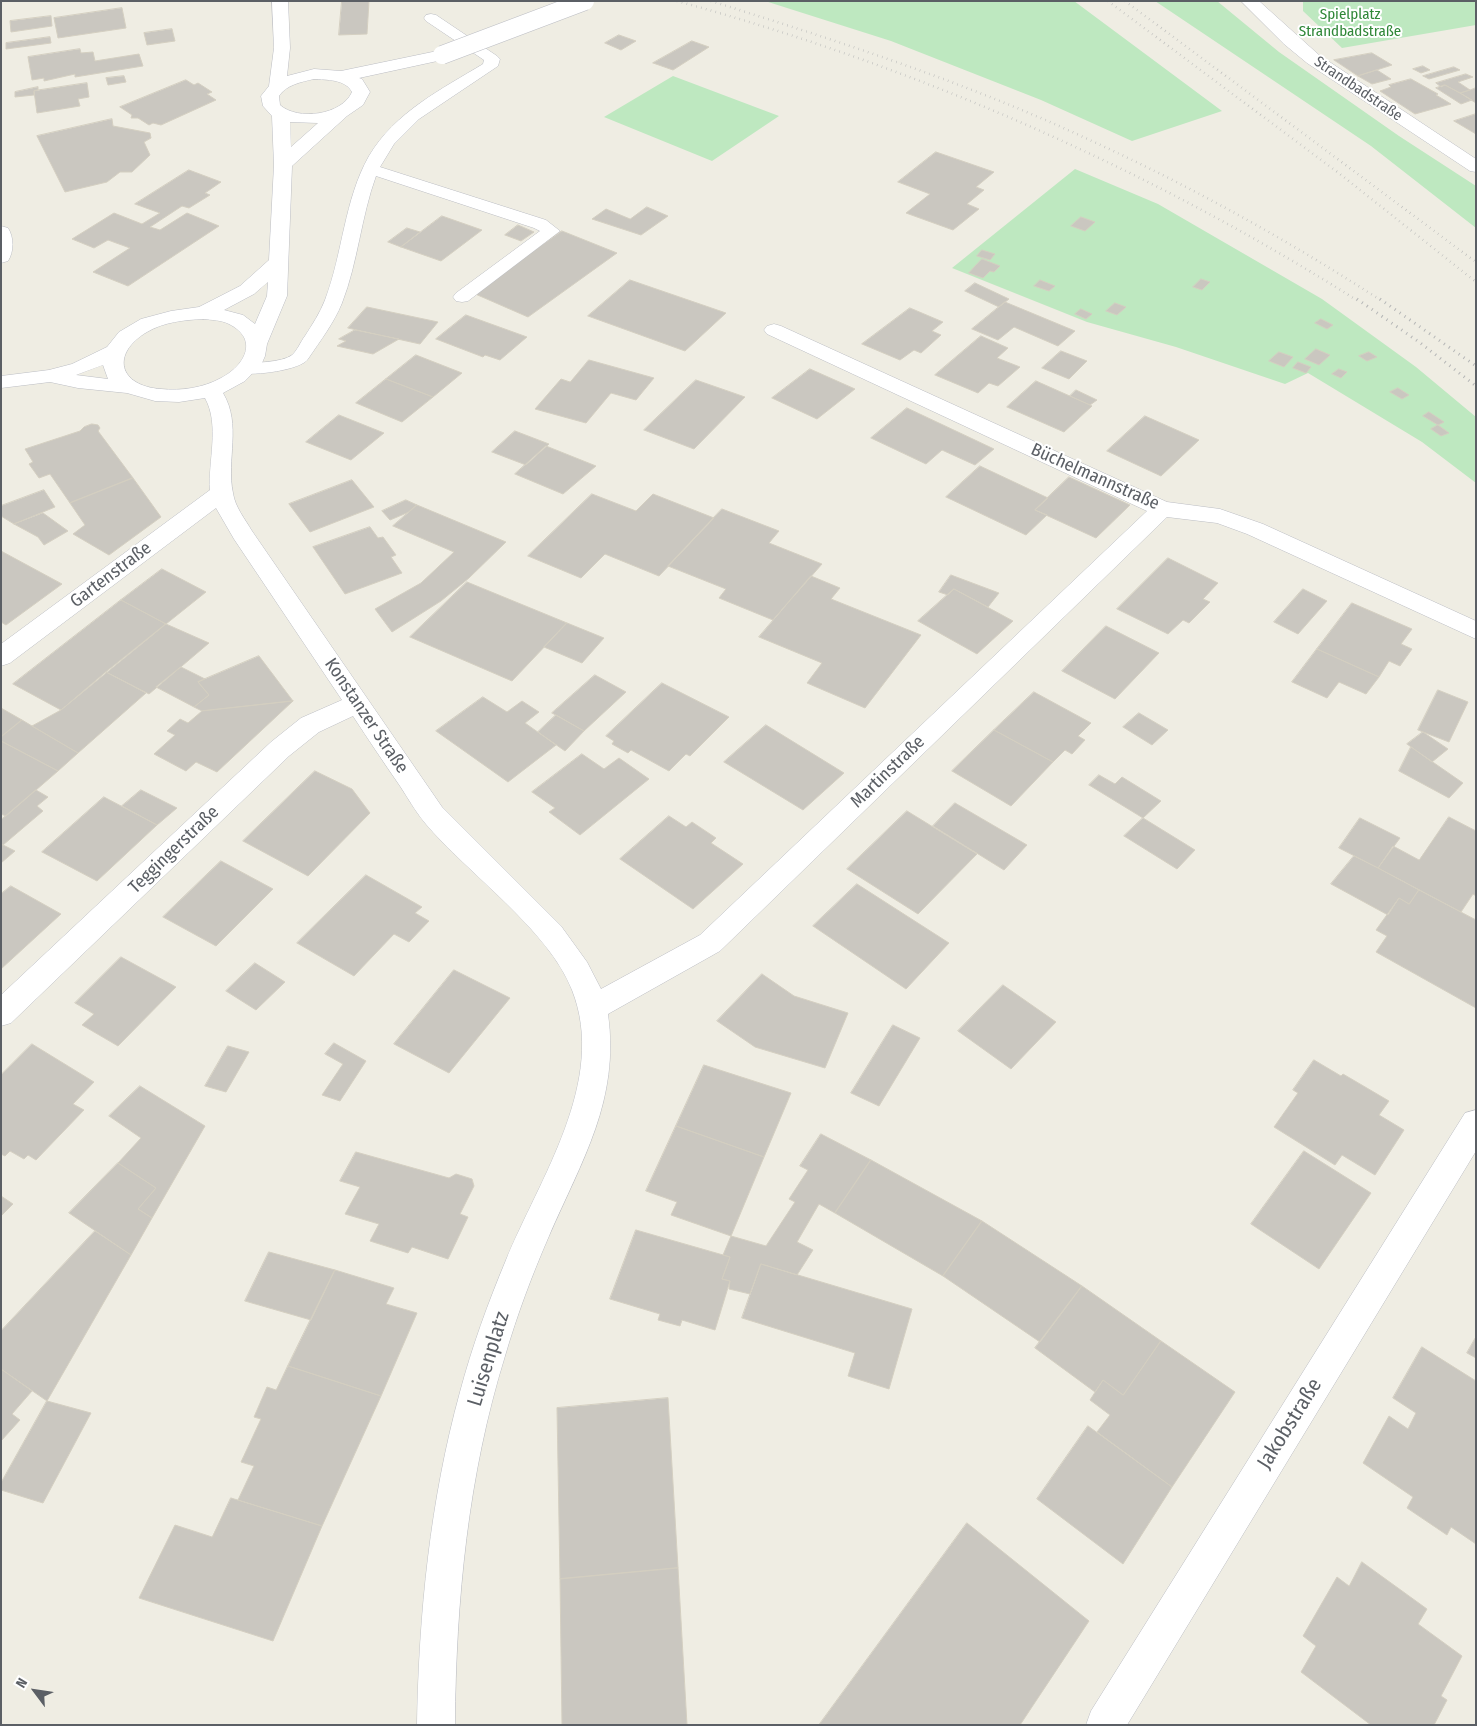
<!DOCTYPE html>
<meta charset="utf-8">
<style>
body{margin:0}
#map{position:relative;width:1477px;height:1726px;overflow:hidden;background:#efede3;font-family:"Fira Sans Condensed",sans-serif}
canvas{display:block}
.frame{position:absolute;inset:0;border:2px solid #5b5f65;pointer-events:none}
.north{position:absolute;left:10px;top:1666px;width:50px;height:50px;-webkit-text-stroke:4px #fff;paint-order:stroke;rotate:301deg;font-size:14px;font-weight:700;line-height:20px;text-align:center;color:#5b5f65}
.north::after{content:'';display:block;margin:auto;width:18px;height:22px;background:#5b5f65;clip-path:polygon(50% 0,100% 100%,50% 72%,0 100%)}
</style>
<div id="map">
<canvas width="1477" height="1726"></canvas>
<div class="frame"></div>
<div class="north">N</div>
</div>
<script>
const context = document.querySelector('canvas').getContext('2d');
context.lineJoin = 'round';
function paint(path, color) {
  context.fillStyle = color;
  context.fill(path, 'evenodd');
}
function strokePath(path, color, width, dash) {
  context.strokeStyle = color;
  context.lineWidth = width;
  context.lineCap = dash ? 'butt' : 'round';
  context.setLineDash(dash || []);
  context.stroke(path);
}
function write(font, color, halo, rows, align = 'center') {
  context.font = font + ' "Fira Sans Condensed",sans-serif';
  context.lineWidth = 4;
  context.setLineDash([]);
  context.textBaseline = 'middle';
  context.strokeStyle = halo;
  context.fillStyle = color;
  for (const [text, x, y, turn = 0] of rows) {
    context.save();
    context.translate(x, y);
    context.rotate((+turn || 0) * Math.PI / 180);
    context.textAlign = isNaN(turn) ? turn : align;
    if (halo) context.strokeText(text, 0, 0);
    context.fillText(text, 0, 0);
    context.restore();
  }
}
const green = new Path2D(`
 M 765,1 L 1074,1 L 1222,111 L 1132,141 L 1041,100 L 891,41 Z
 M 1155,1 L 1217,1 L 1279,52 L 1399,136 L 1476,186 L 1476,228 L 1371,146 Z
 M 1303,1 L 1476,1 L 1476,25 L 1342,48 L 1303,11 Z
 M 673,76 L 779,116 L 712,161 L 604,117 Z
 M 1075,169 L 1158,204 L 1322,299 L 1416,367 L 1476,417 L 1476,483 L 1422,442 L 1308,373 L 1285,384 L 1176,347 L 1087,322 L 952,268 Z`);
const building = new Path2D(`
 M 342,1 L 369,1 L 367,34 L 339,35 Z
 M 122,8 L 126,28 L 58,38 L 54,18 Z
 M 51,16 L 52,26 L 11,32 L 10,21 Z
 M 172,29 L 175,41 L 147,45 L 144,33 Z
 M 619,35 L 636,41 L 621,50 L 605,43 Z
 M 50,37 L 51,43 L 6,49 L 6,43 Z
 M 692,41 L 709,47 L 673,70 L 653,63 Z
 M 80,49 L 81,53 L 93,52 L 95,61 L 139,54 L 143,66 L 75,77 L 75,74 L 44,81 L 44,78 L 32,80 L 28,57 Z
 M 1372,53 L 1392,65 L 1358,76 L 1334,60 Z
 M 1423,66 L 1430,70 L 1421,73 L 1413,69 Z
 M 1454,67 L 1460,70 L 1429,79 L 1423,76 Z
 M 1377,70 L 1391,79 L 1372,84 L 1358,76 Z
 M 1466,74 L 1473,77 L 1458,82 L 1470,90 L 1460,93 L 1445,85 L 1441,87 L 1436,83 Z
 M 124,76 L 126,82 L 108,85 L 106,78 Z
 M 1411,79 L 1438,94 L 1436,95 L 1451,104 L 1415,114 L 1380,91 L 1391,87 L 1389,85 Z
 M 186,80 L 194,85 L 198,83 L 212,92 L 207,94 L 216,100 L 161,125 L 153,123 L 149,125 L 138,118 L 131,118 L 132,115 L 120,107 Z
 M 87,83 L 89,97 L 78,99 L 80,106 L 37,113 L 34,91 Z
 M 1445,85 L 1460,93 L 1472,100 L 1461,104 L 1436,88 Z
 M 38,87 L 38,90 L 34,91 L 34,95 L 15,97 L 15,92 Z
 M 1476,88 L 1476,103 L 1460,93 L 1470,90 Z
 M 1476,114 L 1476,134 L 1454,121 Z
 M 112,119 L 113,126 L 150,133 L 151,138 L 144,142 L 150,155 L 132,172 L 120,172 L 107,182 L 65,192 L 37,136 Z
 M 936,152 L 994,172 L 976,187 L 984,190 L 967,204 L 979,209 L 953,230 L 906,213 L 930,194 L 898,182 Z
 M 189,170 L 221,182 L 205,193 L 210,195 L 189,208 L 182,206 L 150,227 L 160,230 L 187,213 L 219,226 L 128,286 L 93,272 L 130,248 L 108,240 L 94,248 L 72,239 L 114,213 L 142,224 L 160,213 L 135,204 Z
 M 647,207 L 668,216 L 641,235 L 592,219 L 606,209 L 630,219 Z
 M 442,216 L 482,230 L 441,261 L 401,247 Z
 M 1081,217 L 1095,222 L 1085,231 L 1071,226 Z
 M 518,225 L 534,232 L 521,241 L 505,235 Z
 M 407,228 L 420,232 L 401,247 L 388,242 Z
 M 562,231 L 617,253 L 528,317 L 473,293 Z
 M 982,250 L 995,254 L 990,260 L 977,256 Z
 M 982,259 L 1000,266 L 994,272 L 990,271 L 983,278 L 969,273 Z
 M 1201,279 L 1210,282 L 1202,290 L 1193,287 Z
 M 630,280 L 726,313 L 685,351 L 588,316 Z
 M 1040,280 L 1055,286 L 1049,291 L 1034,286 Z
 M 975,283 L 1009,299 L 999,307 L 965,291 Z
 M 1005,302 L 1075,331 L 1058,346 L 1014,327 L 998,340 L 972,329 Z
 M 1115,303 L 1126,307 L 1117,315 L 1106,311 Z
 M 367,307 L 438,322 L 420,344 L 348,328 Z
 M 910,308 L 943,322 L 932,331 L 941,335 L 921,353 L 914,350 L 900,360 L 862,344 Z
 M 1081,309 L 1092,314 L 1086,319 L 1075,314 Z
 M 466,315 L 527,337 L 500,360 L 485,355 L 483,357 L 436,339 Z
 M 1321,319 L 1333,325 L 1327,329 L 1315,323 Z
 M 355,330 L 399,339 L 373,354 L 337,346 L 346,341 L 339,339 Z
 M 981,336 L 1008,348 L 997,358 L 1020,367 L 998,386 L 989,383 L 978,393 L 935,375 Z
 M 1316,349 L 1330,355 L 1319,365 L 1305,359 Z
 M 1061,351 L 1087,361 L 1069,379 L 1042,368 Z
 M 1279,352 L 1293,357 L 1284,367 L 1269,361 Z
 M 1369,352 L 1377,357 L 1367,361 L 1359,356 Z
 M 416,355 L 462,373 L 433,397 L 386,379 Z
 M 589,360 L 654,378 L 636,400 L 611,393 L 586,423 L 535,409 L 561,379 L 570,382 Z
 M 1298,362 L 1311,367 L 1306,373 L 1293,368 Z
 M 810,369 L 855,389 L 817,419 L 772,398 Z
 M 1339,369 L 1347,372 L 1341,378 L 1332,374 Z
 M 386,379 L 433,397 L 402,422 L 356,403 Z
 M 696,380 L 745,397 L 694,449 L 644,430 Z
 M 1036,381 L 1090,405 L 1092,406 L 1064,432 L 1007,407 Z
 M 1398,388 L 1409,395 L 1402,399 L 1390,392 Z
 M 1076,390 L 1097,400 L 1090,405 L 1070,396 Z
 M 907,408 L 994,449 L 975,465 L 942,450 L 926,464 L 871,438 Z
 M 1429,412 L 1444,422 L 1438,425 L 1423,416 Z
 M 339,415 L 384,433 L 351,460 L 306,442 Z
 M 1145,416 L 1199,440 L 1161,476 L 1107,451 Z
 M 92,424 L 98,425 L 100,428 L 98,431 L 133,478 L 70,503 L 50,474 L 39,478 L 29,464 L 33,462 L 25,449 L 80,431 L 84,427 Z
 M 1438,425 L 1449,433 L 1441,436 L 1431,429 Z
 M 515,431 L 549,444 L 526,465 L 492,452 Z
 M 546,446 L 596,466 L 563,494 L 515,474 Z
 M 980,466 L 1048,498 L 1035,510 L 1047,515 L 1026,535 L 946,497 Z
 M 1069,477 L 1130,505 L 1096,538 L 1035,510 Z
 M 133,478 L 161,517 L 109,555 L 73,534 L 85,525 L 70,503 Z
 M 352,480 L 374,507 L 310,532 L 289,504 Z
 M 44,490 L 55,507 L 14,524 L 1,516 L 1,506 Z
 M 592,494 L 636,511 L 653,494 L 714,518 L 659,576 L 605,554 L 581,578 L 528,556 Z
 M 406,500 L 417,505 L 409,512 L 390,520 L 382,511 Z
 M 417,505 L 506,542 L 469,578 L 441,601 L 392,632 L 375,609 L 421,583 L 454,552 L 393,526 Z
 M 722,509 L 779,531 L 769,543 L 822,564 L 773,620 L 719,598 L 726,589 L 668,566 Z
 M 43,513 L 68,531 L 44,545 L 38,537 L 14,524 Z
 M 370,527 L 378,538 L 383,537 L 396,555 L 391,557 L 402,573 L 345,594 L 313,547 Z
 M 1,551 L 62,584 L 6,625 L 1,622 Z
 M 1168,558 L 1218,583 L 1203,599 L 1210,602 L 1189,623 L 1183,620 L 1168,634 L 1117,609 Z
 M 162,569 L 206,592 L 166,624 L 121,600 Z
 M 951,575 L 999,593 L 988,607 L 954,589 L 948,595 L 939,592 Z
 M 811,576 L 840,588 L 831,599 L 921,635 L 865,708 L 807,683 L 822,663 L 759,637 Z
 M 467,582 L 567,623 L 512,681 L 410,637 Z
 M 954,589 L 1013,621 L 977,654 L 918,621 Z
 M 1303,589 L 1327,601 L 1298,634 L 1274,622 Z
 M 121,600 L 166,624 L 61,710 L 13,684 Z
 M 1352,603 L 1412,629 L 1401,644 L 1412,649 L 1400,666 L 1389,661 L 1379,677 L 1317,649 Z
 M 567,623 L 604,638 L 582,663 L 544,647 Z
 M 166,624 L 209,643 L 149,694 L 106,672 Z
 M 1106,626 L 1159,653 L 1115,699 L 1062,671 Z
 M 1317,649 L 1379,677 L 1366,694 L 1339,682 L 1327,698 L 1292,682 Z
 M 259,656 L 293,701 L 202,711 L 194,707 L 209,695 L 198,682 Z
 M 181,667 L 205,679 L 198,682 L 209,695 L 194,707 L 156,687 Z
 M 106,672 L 146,693 L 78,753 L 32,726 L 61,710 Z
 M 595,675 L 626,692 L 584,731 L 552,713 Z
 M 662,683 L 729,717 L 690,756 L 686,754 L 669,771 L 631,750 L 628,753 L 612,744 L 614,741 L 606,736 Z
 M 1438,690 L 1468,702 L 1449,742 L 1418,730 Z
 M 1034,692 L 1091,723 L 1078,736 L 1085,740 L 1072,754 L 1065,750 L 1053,762 L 994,730 Z
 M 483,697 L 507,712 L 522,701 L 539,712 L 525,723 L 556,745 L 508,782 L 436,731 Z
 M 293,701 L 217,772 L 196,762 L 186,771 L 154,754 L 175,735 L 167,731 L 180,719 L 188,723 L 202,711 Z
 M 1,708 L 22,720 L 1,737 Z
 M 1139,713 L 1168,730 L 1152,745 L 1123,727 Z
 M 556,715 L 584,731 L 565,751 L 538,732 Z
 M 22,720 L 32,726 L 78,753 L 58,771 L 1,741 L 1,737 Z
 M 766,725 L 844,773 L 803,810 L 724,762 Z
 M 994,730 L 1053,762 L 1011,806 L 952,771 Z
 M 1423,732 L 1448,749 L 1432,762 L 1407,744 Z
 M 1,741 L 58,771 L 6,816 L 1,814 Z
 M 1411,747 L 1463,783 L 1449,798 L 1399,771 Z
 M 582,754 L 604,769 L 619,758 L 649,779 L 580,835 L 549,812 L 555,808 L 532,792 Z
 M 315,771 L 352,789 L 370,813 L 308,876 L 243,841 Z
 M 1099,775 L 1115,784 L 1122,777 L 1161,801 L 1143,818 L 1089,785 Z
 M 36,790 L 48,797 L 37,806 L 43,811 L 3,845 L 1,844 L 1,820 Z
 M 141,790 L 177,808 L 157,825 L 122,806 Z
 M 104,797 L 157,825 L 97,881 L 42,852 Z
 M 955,803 L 1027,845 L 1004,870 L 933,826 Z
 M 907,811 L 977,854 L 918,914 L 847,869 Z
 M 669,816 L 686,827 L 692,822 L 716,838 L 711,843 L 743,864 L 693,909 L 620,859 Z
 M 1449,817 L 1476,831 L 1476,896 L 1473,894 L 1461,912 L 1378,868 L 1393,846 L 1419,860 Z
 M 1143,818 L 1195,850 L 1177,869 L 1124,836 Z
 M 1360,818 L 1400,838 L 1378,868 L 1339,848 Z
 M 1,844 L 15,851 L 1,863 Z
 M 1354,856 L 1378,868 L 1419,890 L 1409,904 L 1399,898 L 1388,915 L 1331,884 Z
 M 221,861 L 273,889 L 216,946 L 163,917 Z
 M 366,875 L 422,907 L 415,913 L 429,921 L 409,942 L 394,934 L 354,976 L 297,943 Z
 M 857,884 L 949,943 L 906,989 L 813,926 Z
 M 11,886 L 61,914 L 1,969 L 1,894 Z
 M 1419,890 L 1476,920 L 1476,1008 L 1376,952 L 1387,936 L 1376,930 L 1399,898 L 1409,904 Z
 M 121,957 L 176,987 L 118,1046 L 82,1025 L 94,1014 L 75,1003 Z
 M 255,963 L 285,982 L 256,1010 L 226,991 Z
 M 454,970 L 510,998 L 449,1073 L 394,1044 Z
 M 762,974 L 794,996 L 848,1013 L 825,1068 L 755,1047 L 717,1021 Z
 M 1003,985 L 1056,1022 L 1011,1069 L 958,1031 Z
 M 893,1025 L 920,1038 L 879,1106 L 851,1093 Z
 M 334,1043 L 366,1061 L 340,1101 L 322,1095 L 343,1064 L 325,1054 Z
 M 32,1044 L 94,1082 L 73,1104 L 84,1110 L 36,1160 L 28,1155 L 24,1159 L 10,1151 L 5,1156 L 1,1154 L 1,1075 Z
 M 228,1046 L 249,1052 L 226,1092 L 205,1086 Z
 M 1314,1060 L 1341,1076 L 1343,1074 L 1389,1101 L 1379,1115 L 1404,1130 L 1375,1175 L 1342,1155 L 1335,1165 L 1274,1127 L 1298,1093 L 1293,1090 Z
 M 704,1065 L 791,1093 L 764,1157 L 676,1126 Z
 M 140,1086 L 205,1126 L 152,1218 L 138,1209 L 156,1188 L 118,1163 L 141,1138 L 109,1116 Z
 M 676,1126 L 764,1157 L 731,1236 L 671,1215 L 677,1202 L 646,1191 Z
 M 821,1134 L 871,1160 L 835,1213 L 819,1204 L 797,1242 L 813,1250 L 797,1275 L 761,1264 L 750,1294 L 729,1289 L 730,1281 L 722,1279 L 730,1257 L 723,1255 L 731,1236 L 766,1246 L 795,1202 L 789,1199 L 808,1170 L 800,1166 Z
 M 1304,1151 L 1371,1193 L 1319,1269 L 1251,1224 Z
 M 356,1152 L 449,1178 L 456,1174 L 472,1179 L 474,1186 L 460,1214 L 468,1217 L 448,1259 L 412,1247 L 408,1253 L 370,1241 L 379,1224 L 345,1214 L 360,1187 L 340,1181 Z
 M 871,1160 L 982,1221 L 943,1276 L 835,1213 Z
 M 118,1163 L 156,1188 L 138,1209 L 152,1218 L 131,1255 L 69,1213 Z
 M 1,1196 L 13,1204 L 1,1216 Z
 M 982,1221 L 1082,1286 L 1040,1342 L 943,1276 Z
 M 636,1230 L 730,1257 L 722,1279 L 730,1281 L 715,1330 L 682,1320 L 680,1326 L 658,1320 L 660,1314 L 610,1299 Z
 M 95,1231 L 131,1255 L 47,1401 L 1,1369 L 1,1331 Z
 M 269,1252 L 335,1270 L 311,1320 L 245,1301 Z
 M 761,1264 L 912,1309 L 889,1389 L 848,1376 L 855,1353 L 742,1318 Z
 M 335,1270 L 394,1288 L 386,1304 L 417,1313 L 381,1396 L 288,1366 Z
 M 1082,1286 L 1161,1341 L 1123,1395 L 1103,1380 L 1095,1392 L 1035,1348 Z
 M 1476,1337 L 1476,1358 L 1467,1353 Z
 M 1161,1341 L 1235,1392 L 1172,1487 L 1097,1432 L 1110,1415 L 1090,1400 L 1103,1380 L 1123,1395 Z
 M 1422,1347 L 1476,1381 L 1476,1544 L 1451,1527 L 1447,1535 L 1407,1508 L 1413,1497 L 1363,1463 L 1389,1416 L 1408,1429 L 1416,1413 L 1393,1398 Z
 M 288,1366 L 381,1396 L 322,1526 L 238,1500 L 254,1466 L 241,1462 L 261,1419 L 254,1417 L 267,1387 L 276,1390 Z
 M 1,1369 L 32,1391 L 12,1414 L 20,1420 L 1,1441 Z
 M 668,1398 L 678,1568 L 560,1579 L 557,1408 Z
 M 47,1401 L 91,1413 L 43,1503 L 1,1490 L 1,1483 Z
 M 1088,1426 L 1172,1487 L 1123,1564 L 1037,1499 Z
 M 231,1498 L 322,1526 L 273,1641 L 139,1598 L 175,1525 L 212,1537 Z
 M 967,1523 L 1089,1621 L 1020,1725 L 819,1725 Z
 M 1362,1562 L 1427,1609 L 1418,1624 L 1462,1656 L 1441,1696 L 1447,1700 L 1434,1725 L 1371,1725 L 1301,1672 L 1316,1646 L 1303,1636 L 1337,1577 L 1349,1586 Z
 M 678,1568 L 687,1725 L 562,1725 L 560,1579 Z`);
const service = new Path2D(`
 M 431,14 L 436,15 L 497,56 L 500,59 L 498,66 L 419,119 L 394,144 L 380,167 L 546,220 L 560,231 L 468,301 L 462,302 L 456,301 L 453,297 L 456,293 L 540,231 L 534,228 L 376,176 C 361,217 358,262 342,303 C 334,323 320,341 308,359 C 301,370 254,376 240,373 L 237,369 L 240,365 C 253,362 282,363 292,355 C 297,351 301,341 305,336 C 312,325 320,313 325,300 C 343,253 344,200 369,156 C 395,112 442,89 483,64 L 484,60 L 426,21 L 424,18 L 426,15 Z`);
const minor = new Path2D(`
 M 272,1 L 288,1 L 290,48 L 287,76 L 314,69 L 341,71 L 442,50 L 448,51 L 450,55 L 448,59 L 442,60 L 359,78 L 362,79 L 370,92 L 363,105 L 347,116 L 292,166 L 287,296 L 267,344 L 265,356 L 262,363 L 245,381 L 223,393 C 242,425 226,459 233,493 C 235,507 245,519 252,531 L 442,807 L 561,926 L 587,962 L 601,989 L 700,935 L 1147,511 L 767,334 L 764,330 L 767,326 L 774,324 L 781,326 L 1167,502 L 1220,509 L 1263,524 L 1476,621 L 1476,639 L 1247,534 L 1217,523 L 1167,517 L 720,951 L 608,1014 C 620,1100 582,1160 549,1236 C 532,1275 517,1315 505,1356 C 468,1475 456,1600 455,1725 L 417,1725 C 419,1613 430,1501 460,1392 C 472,1347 488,1303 506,1260 C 539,1179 608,1081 572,990 C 549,930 467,873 425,823 C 415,811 408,798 400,786 C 384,763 368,739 353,716 L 319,732 L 289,756 L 11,1023 L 1,1026 L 1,995 L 271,742 L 301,718 L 342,700 L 234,539 L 216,508 L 10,663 L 1,666 L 1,644 L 210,490 C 208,461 220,425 205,398 L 179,402 L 155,401 L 127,393 L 78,388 L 50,382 L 1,388 L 1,376 L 49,370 L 72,364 L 107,347 L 119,332 L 141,319 L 171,311 L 199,307 L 240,286 L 269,260 L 274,165 L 272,116 L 263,106 L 261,96 L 269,86 L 274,48 ZM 314,79 C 327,80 345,79 352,92 C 342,115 298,121 280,105 L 279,96 C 286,85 301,82 314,79 ZM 290,122 L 318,123 L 291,147 ZM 268,282 L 267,296 L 255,324 L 243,315 L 224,310 L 254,294 ZM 203,319 C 212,320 221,320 229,324 C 260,340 244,366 221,378 C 203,388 181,391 161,389 C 119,386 110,354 147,332 C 164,322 184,320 203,319 ZM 103,365 L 108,379 L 76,375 Z
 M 1241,1 L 1259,1 L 1319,55 L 1476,159 L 1476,172 L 1470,171 L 1307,63 L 1284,44 Z
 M 1,226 L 8,228 C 14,237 14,252 8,261 L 1,263 Z
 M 1476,1110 L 1476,1151 L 1127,1725 L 1086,1725 L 1091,1711 L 1465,1113 Z`);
const railFar1 = new Path2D(`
 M 677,1 C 917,67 1148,168 1358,301
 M 711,1 C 841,42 971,84 1094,142 C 1194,188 1289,241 1382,301
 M 1108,1 L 1340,174 L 1476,282
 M 1125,1 L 1476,262`);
const rail = new Path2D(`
 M 1357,299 L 1419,342 L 1476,386
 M 1380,299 L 1476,366`);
const minorBridge = new Path2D(`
 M 442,55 L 585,1`);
const farParknames = [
 ["Spielplatz",1350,15],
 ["Strandbadstraße",1350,32]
];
const farStreetnames = [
 ["Strandbadstraße",1358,89,34]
];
const streetNames = [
 ["Büchelmannstraße",1095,477,24],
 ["Gartenstraße",111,575,-37],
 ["Konstanzer Straße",366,716,56],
 ["Martinstraße",888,772,-44],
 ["Teggingerstraße",174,850,-44]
];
const nearStreetnames = [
 ["Luisenplatz",489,1359,-73],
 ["Jakobstraße",1290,1424,-58]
];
paint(green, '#bee8c0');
paint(building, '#cac7c0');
strokePath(building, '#d4cfc1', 1);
strokePath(service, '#bbbdc3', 1);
strokePath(minor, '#bbbdc3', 1);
paint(service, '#fff');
paint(minor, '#fff');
strokePath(railFar1, '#b5b6b6', 2.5, [0.5, 4.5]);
strokePath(rail, '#b5b6b6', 3, [1, 5]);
strokePath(minorBridge, '#bbbdc3', 19, []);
strokePath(minorBridge, '#fff', 18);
write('15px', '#308738', '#fff', farParknames);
write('15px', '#5b5f65', '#fff', farStreetnames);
write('18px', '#5b5f65', '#fff', streetNames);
write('21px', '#5b5f65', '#fff', nearStreetnames);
</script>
